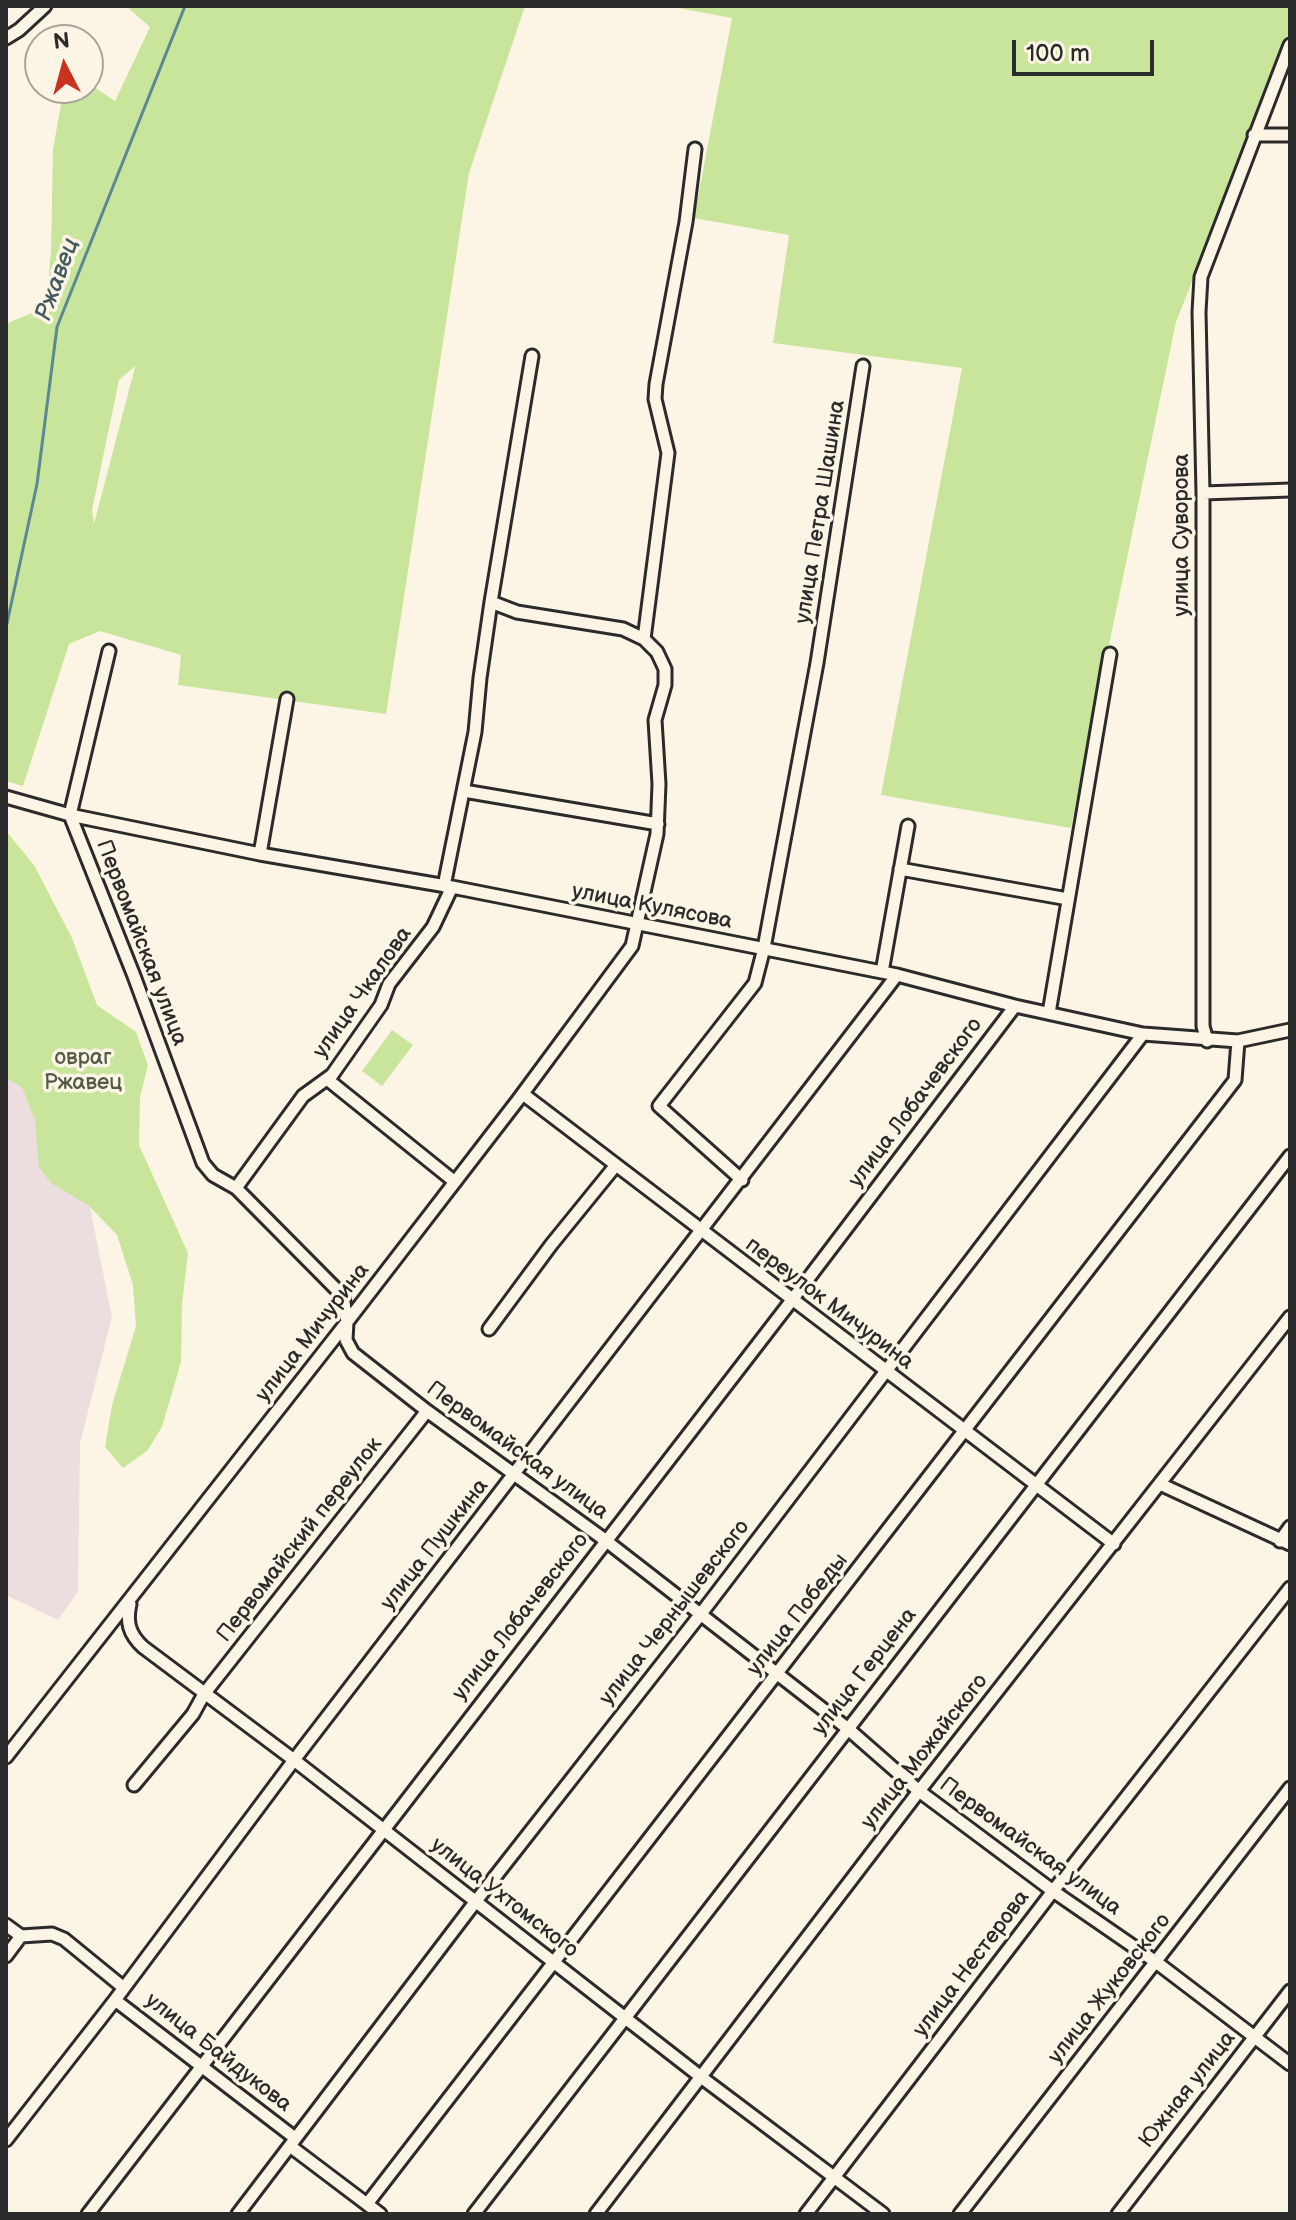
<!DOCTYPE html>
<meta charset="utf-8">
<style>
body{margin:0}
#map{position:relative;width:1296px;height:2220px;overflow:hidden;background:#fcf5e5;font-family:"Balsamiq Sans",sans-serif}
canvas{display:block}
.frame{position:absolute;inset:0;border:8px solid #2b2b2b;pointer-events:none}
.north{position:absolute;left:24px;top:24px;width:80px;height:80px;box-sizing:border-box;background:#fcf5e5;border:2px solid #a8a49b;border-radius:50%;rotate:354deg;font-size:22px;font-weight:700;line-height:32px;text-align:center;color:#2b2b2b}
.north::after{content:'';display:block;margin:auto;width:28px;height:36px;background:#c8321e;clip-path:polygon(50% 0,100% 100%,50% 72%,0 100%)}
.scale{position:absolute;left:1012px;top:40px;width:142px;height:36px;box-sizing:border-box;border:4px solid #2b2b2b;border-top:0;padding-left:10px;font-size:24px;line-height:28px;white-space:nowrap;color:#2b2b2b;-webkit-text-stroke:6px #fcf5e5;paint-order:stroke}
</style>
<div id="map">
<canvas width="1296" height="2220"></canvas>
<div class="frame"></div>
<div class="north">N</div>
<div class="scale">100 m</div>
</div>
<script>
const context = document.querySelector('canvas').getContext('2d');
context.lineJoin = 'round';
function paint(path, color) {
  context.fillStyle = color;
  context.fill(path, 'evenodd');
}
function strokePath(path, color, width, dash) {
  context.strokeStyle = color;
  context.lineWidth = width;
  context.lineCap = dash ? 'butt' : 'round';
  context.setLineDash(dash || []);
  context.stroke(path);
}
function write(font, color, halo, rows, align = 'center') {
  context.font = font + ' "Balsamiq Sans",sans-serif';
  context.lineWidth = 7;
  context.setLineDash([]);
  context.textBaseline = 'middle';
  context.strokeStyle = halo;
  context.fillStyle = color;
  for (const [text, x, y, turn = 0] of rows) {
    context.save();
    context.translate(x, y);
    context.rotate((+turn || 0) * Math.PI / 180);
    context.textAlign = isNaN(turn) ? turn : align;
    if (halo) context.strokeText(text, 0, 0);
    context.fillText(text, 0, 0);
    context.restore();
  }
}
const built = new Path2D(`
 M 6,1041 L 89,1202 L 112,1317 L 80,1443 L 78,1592 L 58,1620 L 6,1595 Z`);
const green = new Path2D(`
 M 126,6 L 525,6 L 469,173 L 386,714 L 178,685 L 181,655 L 100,631 L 69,644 L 23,786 L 6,781 L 6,334 L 8,323 L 46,307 L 51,251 L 53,149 L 64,88 L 88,88 L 88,83 L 115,101 L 150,27 ZM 135,366 L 135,367 L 94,524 L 92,510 L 119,380 Z
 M 668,6 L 1290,6 L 1290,66 L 1278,64 L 1176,322 L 1071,828 L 881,795 L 962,368 L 773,343 L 789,235 L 694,218 L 732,18 Z
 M 6,831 L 34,865 L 72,938 L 97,1005 L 136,1032 L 148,1065 L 140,1097 L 139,1145 L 188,1253 L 182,1304 L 181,1362 L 162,1427 L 147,1451 L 123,1468 L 105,1447 L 112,1405 L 136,1326 L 133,1285 L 117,1235 L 88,1205 L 51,1183 L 39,1167 L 35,1120 L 22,1087 L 6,1078 Z
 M 392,1030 L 413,1045 L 382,1086 L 362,1071 Z`);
const stream = new Path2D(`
 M 6,628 L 37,484 L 57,327 L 185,6`);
const minor = new Path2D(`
 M 6,38 L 19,30 L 45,6
 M 1254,135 L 1290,135
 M 1203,493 L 1290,490
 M 644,639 L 668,453 L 655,399 L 656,384 L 686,222 L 695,149
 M 109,651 L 70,815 L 134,976 L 203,1163 L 213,1175 L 236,1188 L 343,1296 L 347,1322 L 346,1340 L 353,1353 L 427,1411 L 605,1540 L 847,1728 L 919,1791 L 1053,1891 L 1156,1962 L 1290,2064
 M 464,791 L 658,824
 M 6,797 L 70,815 L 260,854 L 452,887 L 897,975 L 1015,1006 L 1143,1034 L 1238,1041 L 1290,1030
 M 260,854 L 287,699
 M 900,869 L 1068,899
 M 444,886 L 475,732 L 480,678 L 491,602 L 532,356
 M 882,972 L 908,826
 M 1049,1013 L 1110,654
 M 1207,1041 L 1203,1026 L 1203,493 L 1199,312 L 1201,277 L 1290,45
 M 327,1079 L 455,1182
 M 523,1094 L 1114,1544
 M 742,1180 L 659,1106 L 755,983 L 764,948 L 817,663 L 863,366
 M 236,1188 L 303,1096 L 332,1075 L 381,1005 L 389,984 L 433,927 L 452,887
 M 489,1329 L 551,1245 L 616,1165
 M 1160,1484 L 1290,1544
 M 1280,1541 L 1290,1527
 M 130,1604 C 126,1622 129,1634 143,1647 L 294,1760 L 701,2077 L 883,2214
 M 6,1757 L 347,1322 L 518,1100 L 632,946 L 657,834 L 659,784 L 655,720 L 665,685 L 665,669 L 657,652 L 644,639 L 623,629 L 517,612 L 491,602
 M 134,1785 L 193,1714 L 204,1694 L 427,1411
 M 6,1925 L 21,1936 L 52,1934 L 64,1939 L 124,1988
 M 6,1956 L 21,1936
 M 115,2000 L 295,2138
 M 6,2140 L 115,2000 L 294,1760 L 897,975
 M 290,2146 L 380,2214
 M 367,2204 L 1235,1080 L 1238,1041
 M 88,2214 L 792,1300 L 1015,1006
 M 238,2214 L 476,1901 L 700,1615 L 1143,1034
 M 474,2214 L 1290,1156
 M 596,2214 L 919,1791 L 1290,1317
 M 806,2214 L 1053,1891 L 1290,1588
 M 960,2214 L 1290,1788
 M 1118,2214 L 1290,1991`);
const streetNames = [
 ["улица Петра Шашина",821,512,-81],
 ["улица Суворова",1182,535,-90],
 ["улица Кулясова",652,907,11],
 ["Первомайская улица",141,943,69],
 ["улица Чкалова",363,993,-55],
 ["улица Лобачевского",916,1103,-53],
 ["переулок Мичурина",829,1304,37],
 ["улица Мичурина",313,1333,-52],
 ["Первомайская улица",517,1451,36],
 ["Первомайский переулок",300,1540,-52],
 ["улица Пушкина",435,1545,-52],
 ["улица Чернышевского",675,1613,-52],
 ["улица Победы",798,1615,-52],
 ["улица Лобачевского",521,1617,-52],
 ["улица Герцена",865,1672,-52],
 ["улица Можайского",925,1752,-52],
 ["Первомайская улица",1030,1847,36],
 ["улица Ухтомского",504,1898,38],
 ["улица Нестерова",972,1964,-53],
 ["улица Жуковского",1110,1989,-52],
 ["улица Байдукова",218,2053,38],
 ["Южная улица",1188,2090,-52]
];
const parkNames = [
 ["овраг",83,1058],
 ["Ржавец",83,1083]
];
const waterNames = [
 ["Ржавец",58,280,-70]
];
paint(built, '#ecdddf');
paint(green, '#c9e59c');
strokePath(stream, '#5a8994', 3);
strokePath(minor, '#2b2b2b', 17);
strokePath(minor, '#fcf5e5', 11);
write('22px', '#2b2b2b', '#fcf5e5', streetNames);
write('22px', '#525a47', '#fcf5e5', parkNames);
write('italic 24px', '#435a60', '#fcf5e5', waterNames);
</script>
